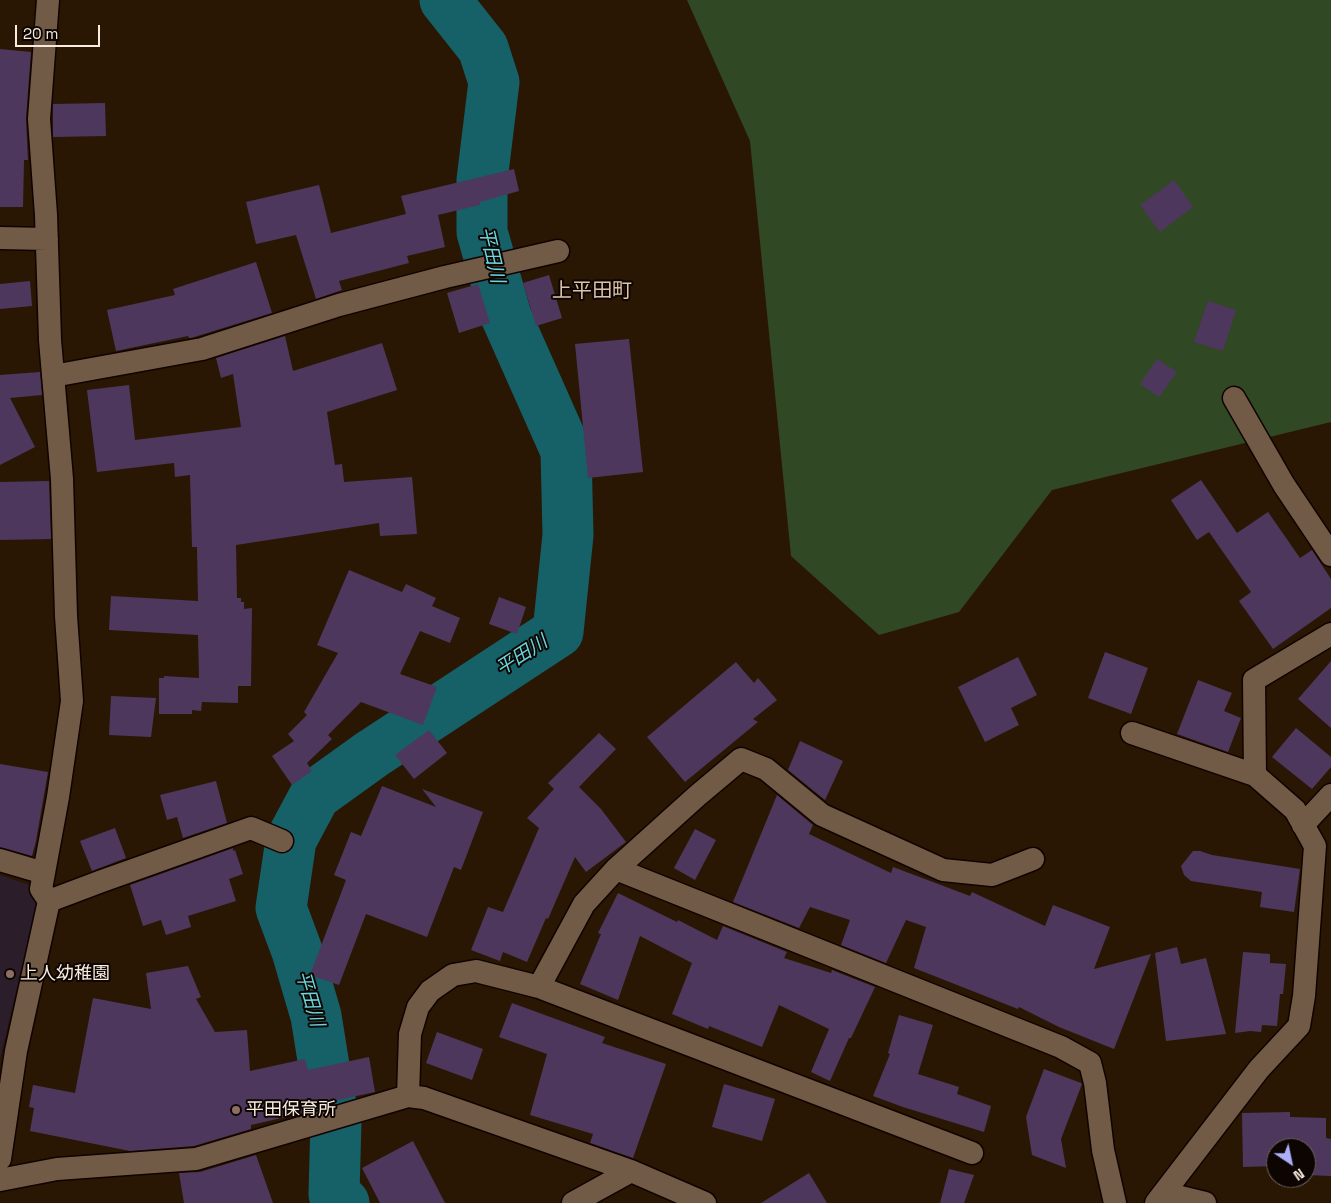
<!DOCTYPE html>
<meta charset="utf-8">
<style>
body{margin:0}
#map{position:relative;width:1331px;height:1203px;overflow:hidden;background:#291704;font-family:"Space Grotesk",sans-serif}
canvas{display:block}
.north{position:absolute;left:1266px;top:1138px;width:50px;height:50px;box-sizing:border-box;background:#0c0501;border:1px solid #6a615a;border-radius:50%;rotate:146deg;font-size:14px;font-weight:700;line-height:20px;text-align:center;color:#f8ebdf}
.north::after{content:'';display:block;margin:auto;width:18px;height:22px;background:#adaffb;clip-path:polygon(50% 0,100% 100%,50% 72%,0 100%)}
.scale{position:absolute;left:15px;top:25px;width:85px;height:22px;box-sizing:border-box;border:2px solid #f8ebdf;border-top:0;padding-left:6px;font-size:15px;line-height:18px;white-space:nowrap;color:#f8ebdf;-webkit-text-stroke:4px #0c0501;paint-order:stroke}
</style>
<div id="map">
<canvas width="1331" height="1203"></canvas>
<div class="north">N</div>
<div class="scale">20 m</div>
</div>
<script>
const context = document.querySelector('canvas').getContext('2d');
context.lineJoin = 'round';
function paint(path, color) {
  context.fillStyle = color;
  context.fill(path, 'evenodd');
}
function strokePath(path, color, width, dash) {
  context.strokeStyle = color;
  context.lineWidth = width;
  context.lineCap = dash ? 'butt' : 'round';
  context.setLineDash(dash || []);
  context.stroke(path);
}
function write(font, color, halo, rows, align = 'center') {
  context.font = font + ' "Space Grotesk","Noto Sans JP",sans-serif';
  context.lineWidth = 4;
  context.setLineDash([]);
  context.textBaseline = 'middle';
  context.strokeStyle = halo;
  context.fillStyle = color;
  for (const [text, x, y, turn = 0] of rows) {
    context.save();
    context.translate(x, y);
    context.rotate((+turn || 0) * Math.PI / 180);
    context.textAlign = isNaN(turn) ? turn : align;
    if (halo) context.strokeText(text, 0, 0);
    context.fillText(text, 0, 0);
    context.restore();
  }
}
const education = new Path2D(`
 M 0,875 L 41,889 L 0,1059 Z`);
const green = new Path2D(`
 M 687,0 L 1331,0 L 1331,422 L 1052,490 L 959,612 L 879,635 L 791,556 L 750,141 Z`);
const river = new Path2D(`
 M 344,1203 L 334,1194 L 336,1121 L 329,1097 L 316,1016 L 297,951 L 281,908 L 291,840 L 315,795 L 372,754 L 558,632 L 568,535 L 566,451 L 506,316 L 482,232 L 482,180 L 494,82 L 483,48 L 445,0`);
const building = new Path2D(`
 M 0,49 L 31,52 L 26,118 L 28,160 L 24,160 L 23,207 L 0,207 Z
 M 105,103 L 106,136 L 53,137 L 53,104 Z
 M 514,169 L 519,191 L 480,202 L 480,205 L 438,215 L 445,247 L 407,256 L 409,263 L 339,281 L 342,290 L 316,299 L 296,235 L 256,244 L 246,202 L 319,185 L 331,233 L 406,214 L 401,196 Z
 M 1174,180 L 1193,207 L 1160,232 L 1140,205 Z
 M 256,262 L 272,313 L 191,338 L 189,338 L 188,336 L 116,351 L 107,310 L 175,295 L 173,289 Z
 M 549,275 L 562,318 L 536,326 L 523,283 Z
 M 30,281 L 32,306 L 0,309 L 0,284 Z
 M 478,284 L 490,323 L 459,333 L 447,293 Z
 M 1208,301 L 1236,310 L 1223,351 L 1194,342 Z
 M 285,336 L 293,371 L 382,343 L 397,390 L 327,412 L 335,465 L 342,464 L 344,482 L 412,477 L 417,534 L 380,536 L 379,523 L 236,545 L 237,598 L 241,598 L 241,602 L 244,602 L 244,609 L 252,608 L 251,686 L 238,686 L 238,703 L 202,702 L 201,711 L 192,710 L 192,714 L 159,714 L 159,678 L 164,678 L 164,676 L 199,678 L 198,635 L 109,630 L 111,596 L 198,601 L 197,547 L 192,547 L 190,475 L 175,477 L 174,463 L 97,472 L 87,390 L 129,385 L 135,440 L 241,427 L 233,374 L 221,378 L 216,358 Z
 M 629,339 L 643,472 L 588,478 L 575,344 Z
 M 1157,359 L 1177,372 L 1159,397 L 1140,384 Z
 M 40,372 L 42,395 L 10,398 L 35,447 L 0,465 L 0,375 Z
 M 1201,480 L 1237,533 L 1268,512 L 1300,558 L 1312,550 L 1331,579 L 1331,608 L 1273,649 L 1239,601 L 1251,592 L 1209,532 L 1197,540 L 1171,500 Z
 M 49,481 L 51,539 L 0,540 L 0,482 Z
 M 349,570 L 402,592 L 406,584 L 436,598 L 432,606 L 460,618 L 450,643 L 420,631 L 400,674 L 437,687 L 423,725 L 361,702 L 328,735 L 332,739 L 307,763 L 312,771 L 292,785 L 272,756 L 294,741 L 288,734 L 307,715 L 304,712 L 338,653 L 317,645 Z
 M 499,597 L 526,607 L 517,634 L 489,624 Z
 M 1105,652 L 1148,668 L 1131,714 L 1088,698 Z
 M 1018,657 L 1037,695 L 1011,708 L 1019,725 L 985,742 L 958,687 Z
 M 1331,661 L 1331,728 L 1298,699 Z
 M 736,662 L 754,683 L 758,678 L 777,700 L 753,719 L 758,722 L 685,782 L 647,737 Z
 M 1198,680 L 1232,693 L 1224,711 L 1241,718 L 1228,752 L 1177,734 Z
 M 111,696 L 156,698 L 151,737 L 109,735 Z
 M 1296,728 L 1331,757 L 1331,767 L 1312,789 L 1272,757 Z
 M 429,730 L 447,753 L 414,779 L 395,755 Z
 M 599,733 L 616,749 L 579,787 L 601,809 L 626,842 L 586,872 L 575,857 L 548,919 L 546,918 L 527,962 L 503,952 L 500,961 L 471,950 L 488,907 L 503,912 L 539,828 L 527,818 L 554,789 L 548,783 Z
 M 800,741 L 843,761 L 825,800 L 788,770 Z
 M 0,764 L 48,772 L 36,841 L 32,856 L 0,847 Z
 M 216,781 L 227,823 L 183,838 L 177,817 L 167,820 L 160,795 Z
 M 382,786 L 436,807 L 422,789 L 483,812 L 461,870 L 454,867 L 427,937 L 366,914 L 339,985 L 310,975 L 346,880 L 334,875 L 351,832 L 361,836 Z
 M 777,795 L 813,825 L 809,834 L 891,873 L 893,867 L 970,896 L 972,892 L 1045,926 L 1053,905 L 1110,927 L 1094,969 L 1151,954 L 1114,1049 L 1059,1027 L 1019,1007 L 1018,1009 L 914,968 L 926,927 L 906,920 L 886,963 L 841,945 L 850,920 L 810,907 L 799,928 L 733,902 Z
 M 115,828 L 126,858 L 92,871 L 80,841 Z
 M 695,829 L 716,840 L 695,880 L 674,868 Z
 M 233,848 L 233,851 L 235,850 L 243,874 L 229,879 L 236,901 L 188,916 L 191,927 L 166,935 L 161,920 L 143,926 L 130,885 Z
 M 1193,851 L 1200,851 L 1212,855 L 1300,869 L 1294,912 L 1260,907 L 1262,892 L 1191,881 L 1184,875 L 1181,866 Z
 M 618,893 L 677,922 L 678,920 L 717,940 L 723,926 L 787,952 L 784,958 L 831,973 L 832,970 L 875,987 L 851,1038 L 849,1038 L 830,1081 L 811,1072 L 829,1029 L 779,1005 L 762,1047 L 709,1026 L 708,1029 L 672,1014 L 692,963 L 640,936 L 618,1000 L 580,984 L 601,934 L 598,933 Z
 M 1177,947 L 1181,964 L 1206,958 L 1226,1034 L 1166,1041 L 1155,953 Z
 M 1243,952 L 1270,954 L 1270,963 L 1286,964 L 1283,994 L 1280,994 L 1277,1026 L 1262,1025 L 1261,1032 L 1250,1031 L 1235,1033 Z
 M 188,966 L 201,997 L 196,999 L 215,1032 L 247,1030 L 250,1071 L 305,1059 L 308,1070 L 369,1057 L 375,1092 L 315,1105 L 316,1110 L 251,1125 L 251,1129 L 194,1146 L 130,1151 L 30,1131 L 34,1108 L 29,1107 L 33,1085 L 75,1093 L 93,998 L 151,1009 L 146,973 Z
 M 512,1003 L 605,1037 L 602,1043 L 666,1064 L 633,1158 L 590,1143 L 593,1134 L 530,1115 L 547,1054 L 499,1037 Z
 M 899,1015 L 933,1025 L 918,1074 L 959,1087 L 957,1094 L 991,1106 L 984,1132 L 903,1107 L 873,1096 L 890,1054 L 888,1053 Z
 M 437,1032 L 483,1049 L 472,1080 L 426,1063 Z
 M 1044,1069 L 1081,1083 L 1082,1084 L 1061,1139 L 1066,1168 L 1032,1155 L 1026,1117 Z
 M 724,1084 L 775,1099 L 762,1141 L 712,1127 Z
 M 1290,1112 L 1290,1117 L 1326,1118 L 1326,1138 L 1331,1139 L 1331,1176 L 1306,1175 L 1306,1148 L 1276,1148 L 1276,1166 L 1243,1167 L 1242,1113 Z
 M 413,1141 L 445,1203 L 380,1203 L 362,1168 Z
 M 256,1155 L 273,1203 L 184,1203 L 179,1173 L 200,1172 Z
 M 949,1169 L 974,1175 L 964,1203 L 940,1203 Z
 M 809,1173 L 827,1203 L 761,1203 Z`);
const street = new Path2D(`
 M 0,238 L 47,239
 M 53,376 L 202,349 L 339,305 L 445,277 L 558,251
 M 1234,398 L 1284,485 L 1331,555
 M 1132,733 L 1255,775 L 1295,810 L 1315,846 L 1304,996 L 1299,1026 L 1259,1069 L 1156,1203
 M 1255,775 L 1254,680 L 1331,634
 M 1303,825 L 1331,795
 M 0,860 L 44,873
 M 616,869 L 1061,1047 L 1090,1063 L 1095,1083 L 1103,1150 L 1115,1203
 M 49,901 L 102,881 L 251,828 L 282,841
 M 539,987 L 584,904 L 616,869 L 697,796 L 741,759 L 766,769 L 822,815 L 943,870 L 992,875 L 1033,859
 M 408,1096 L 410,1034 L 418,1007 L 430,991 L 453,975 L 476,971 L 539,987 L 972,1153
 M 0,1159 L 16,1051 L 49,901 L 41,889 L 58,797 L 72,701 L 66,616 L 62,479 L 50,340 L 46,215 L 39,119 L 48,0
 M 0,1180 L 57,1169 L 196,1159 L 408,1096 L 424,1098 L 631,1171 L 705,1203
 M 1164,1193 L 1205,1203
 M 573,1203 L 631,1171`);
const markers = [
 [10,974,5,"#8d6e63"],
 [236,1110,5,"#8d6e63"]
];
const poiNames = [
 ["上人幼稚園",20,974],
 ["平田保育所",246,1110]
];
const waterNames = [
 ["平田川",491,255,77],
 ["平田川",522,656,-33],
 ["平田川",309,999,74]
];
const quarterNames = [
 ["上平田町",592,292]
];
paint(education, '#2b1d29');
paint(green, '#314825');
strokePath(river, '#166067', 51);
paint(building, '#4e375d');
strokePath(street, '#110300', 25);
strokePath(street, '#715b46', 22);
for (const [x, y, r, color] of markers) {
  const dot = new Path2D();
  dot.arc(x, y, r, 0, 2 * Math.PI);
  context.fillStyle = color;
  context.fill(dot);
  strokePath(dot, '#0c0501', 2);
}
write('18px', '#f8ebdf', '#0c0501', poiNames, 'left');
write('italic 19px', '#6ad6df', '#0c0501', waterNames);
write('20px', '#dcc2ab', '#0c0501', quarterNames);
</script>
